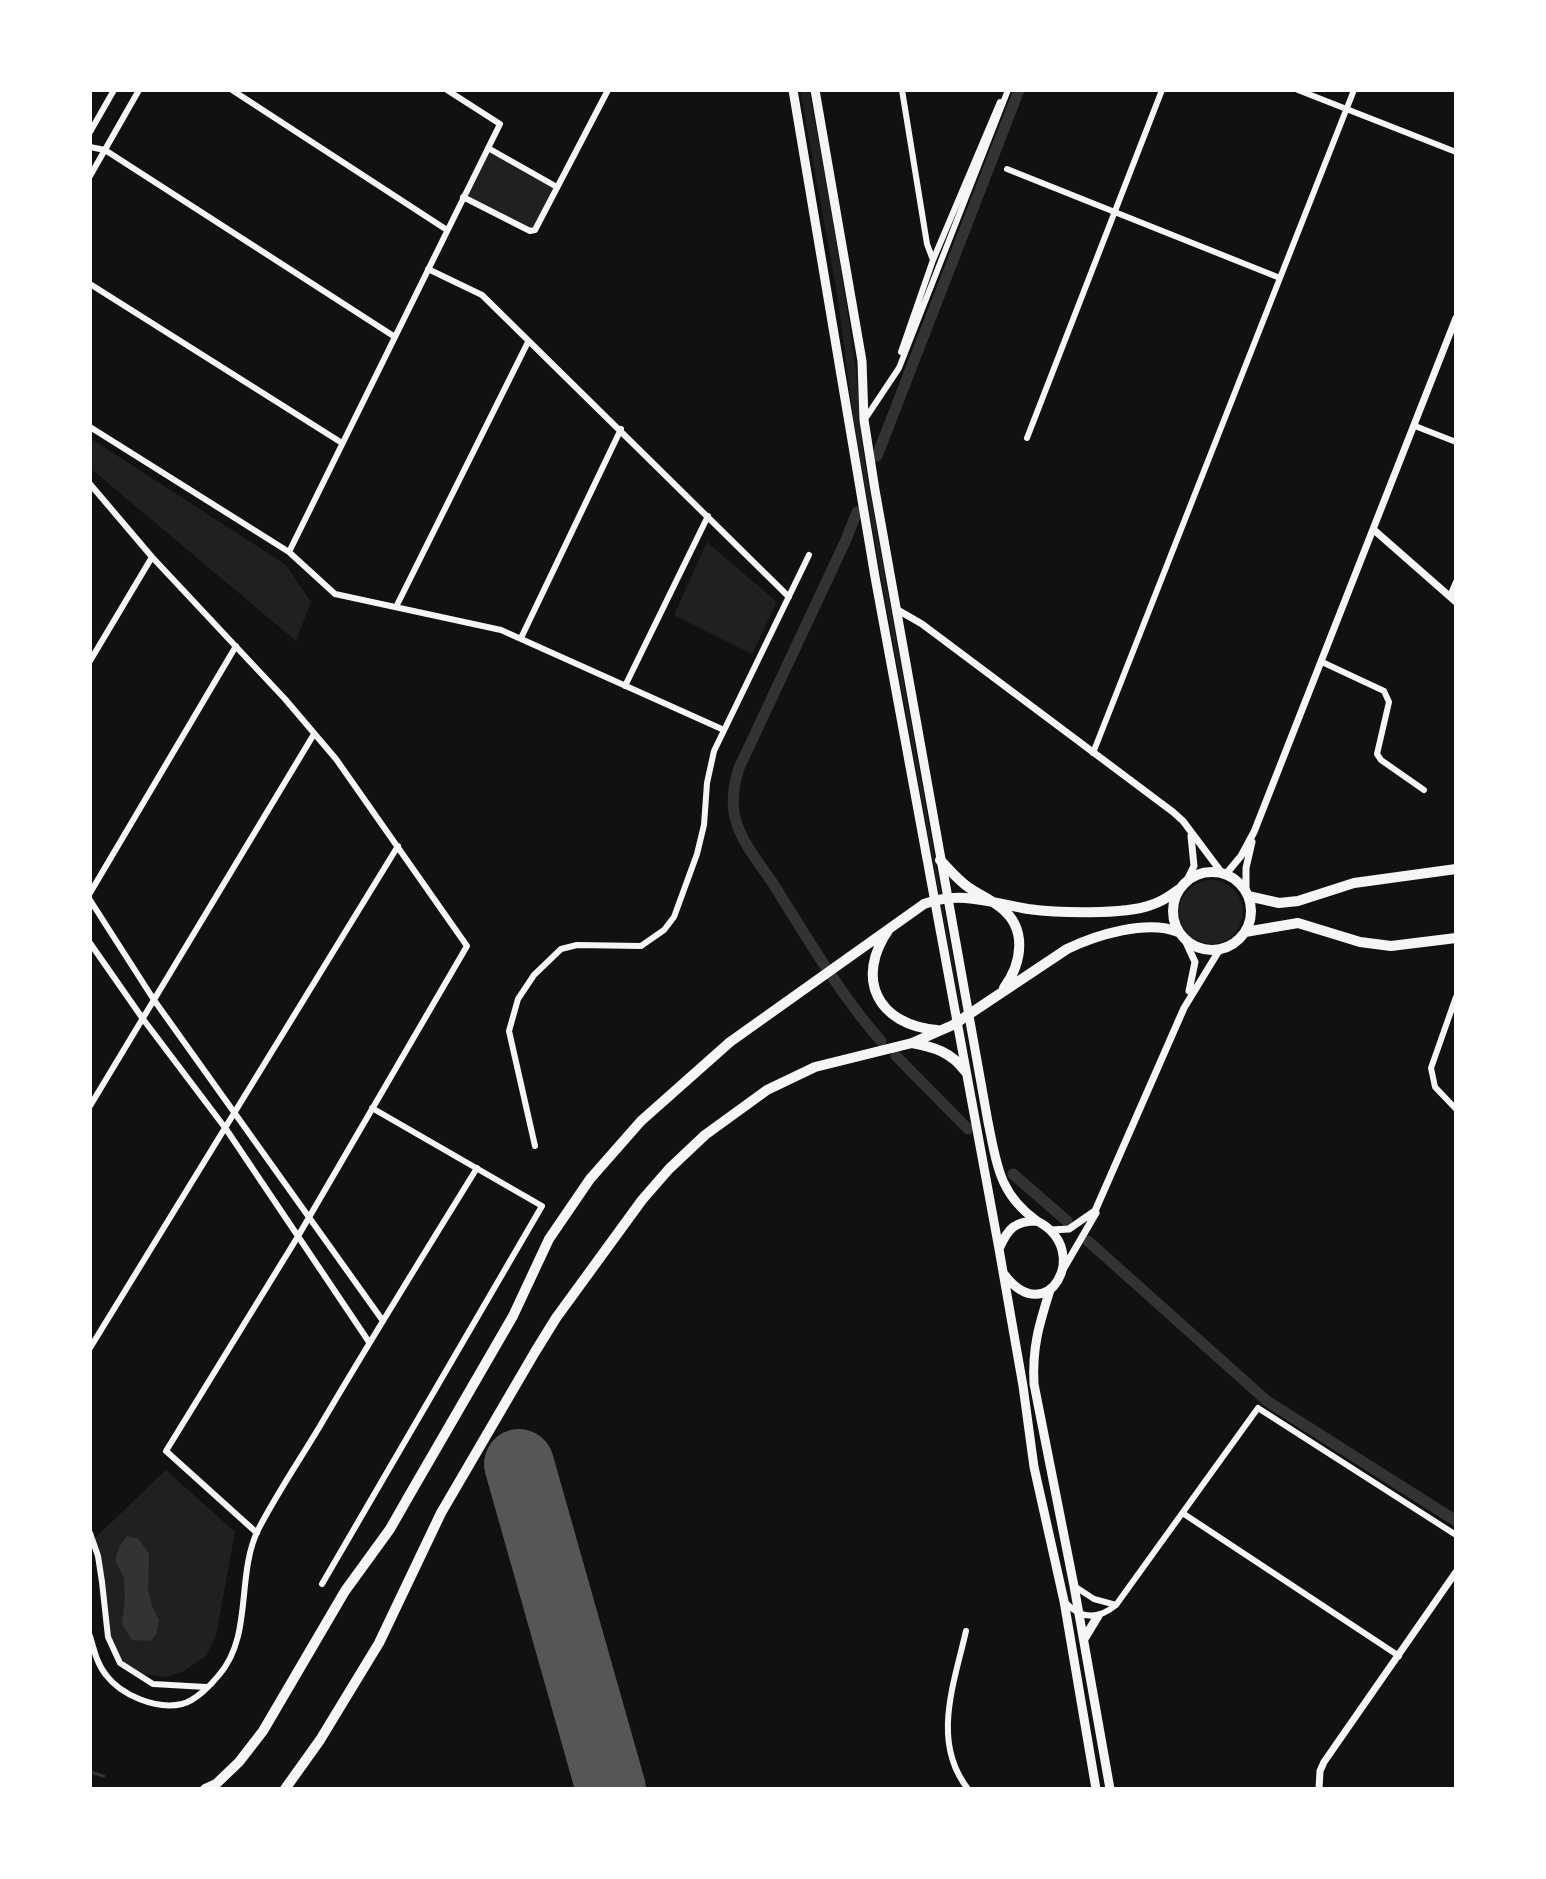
<!DOCTYPE html>
<style>
body{margin:0}
#map{position:relative;width:1546px;height:1879px;overflow:hidden;background:#111;font-family:Figtree,sans-serif}
canvas{display:block}
.frame{position:absolute;inset:0;border:92px solid #fff;pointer-events:none}
</style>
<div id="map">
<canvas width="1546" height="1879"></canvas>
<div class="frame"></div>
</div>
<script>
const context = document.querySelector('canvas').getContext('2d');
context.lineJoin = 'round';
function paint(path, color) {
  context.fillStyle = color;
  context.fill(path, 'evenodd');
}
function strokePath(path, color, width, dash) {
  context.strokeStyle = color;
  context.lineWidth = width;
  context.lineCap = dash ? 'butt' : 'round';
  context.setLineDash(dash || []);
  context.stroke(path);
}
const green = new Path2D(`
 M 800,90 L 809,90 C 827,183 843,277 856,371 C 860,401 860,432 865,463 L 980,1116 L 881,577 L 854,423 L 837,293 Z
 M 488,148 L 557,187 L 535,230 L 463,197 Z
 M 90,438 L 286,565 L 311,602 L 296,641 L 90,468 Z
 M 707,542 L 777,602 L 752,654 L 674,615 Z
 M1179 912a32 32 0 1 1 64 0a32 32 0 1 1-64 0Z
 M 166,1470 L 235,1532 L 216,1636 L 207,1655 L 183,1672 L 165,1677 L 144,1674 L 125,1663 L 110,1642 L 94,1539 Z`);
const water = new Path2D(`
 M 127,1536 L 139,1539 L 149,1554 L 148,1590 L 152,1606 L 159,1620 L 156,1635 L 150,1641 L 132,1640 L 122,1624 L 125,1597 L 124,1578 L 115,1560 L 120,1546 Z`);
const stream = new Path2D(`
 M 90,1772 L 104,1776`);
const canal = new Path2D(`
 M 877,456 L 1019,90
 M 857,512 L 845,542 L 739,768 C 734,784 731,801 735,817 C 740,840 759,863 772,882 C 806,936 839,993 881,1041
 M 896,1056 L 968,1129
 M 1013,1174 L 1067,1221
 M 1088,1241 L 1267,1401 L 1456,1521`);
const runway = new Path2D(`
 M 519,1464 L 611,1789`);
const minor = new Path2D(`
 M 232,90 L 447,230
 M 902,90 L 927,244 L 933,260
 M 1298,90 L 1456,152
 M 90,132 L 114,90
 M 90,147 L 105,150 L 395,337
 M 488,148 L 557,187
 M 1007,169 L 1280,278
 M 90,176 L 139,90
 M 463,197 L 530,231 L 535,230 L 608,90
 M 428,269 L 482,295 L 789,597
 M 90,284 L 342,443
 M 901,352 L 933,260 L 1000,102
 M 865,419 L 899,368 L 1008,90
 M 1415,426 L 1456,442
 M 90,427 L 289,552 L 335,594 L 501,630 L 724,730
 M 1027,438 L 1162,90
 M 90,484 L 152,557 L 285,699 L 336,759 L 467,946 L 297,1238 L 166,1451 L 257,1533
 M 289,552 L 500,124 L 447,90
 M 1450,596 L 1456,582
 M 396,607 L 528,342
 M 521,638 L 621,429
 M 90,661 L 152,557
 M 1322,662 L 1384,691 L 1389,702 L 1377,754 L 1381,760 L 1424,790
 M 625,686 L 708,516
 M 1093,753 L 1354,90
 M 90,893 L 236,646
 M 90,900 L 154,1000 L 383,1321
 M 90,943 L 143,1019 L 226,1129 L 369,1342
 M 1456,997 L 1431,1068 L 1435,1087 L 1456,1109
 M 90,1106 L 314,734
 M 535,1146 L 509,1031 L 518,999 L 534,975 L 561,949 L 577,945 L 641,946 L 664,930 L 674,917 L 697,854 L 704,825 L 707,783 L 714,751 L 809,555
 M 90,1348 L 398,846
 M 1184,1514 L 1399,1656
 M 90,1533 L 98,1556 L 102,1582 L 108,1637 L 120,1663 L 153,1684 L 206,1687
 M 322,1584 L 542,1206 L 372,1108
 M 1074,1586 L 1094,1599 L 1116,1605
 M 1066,1603 C 1082,1620 1099,1619 1116,1605 L 1258,1408 L 1456,1535
 M 966,1631 C 954,1684 931,1742 968,1789
 M 90,1636 C 94,1650 97,1664 106,1675 C 121,1695 156,1710 182,1704 C 195,1701 211,1685 219,1675 C 253,1636 236,1575 258,1530 C 276,1495 299,1461 320,1426 C 371,1339 424,1254 477,1168`);
const tertiary = new Path2D(`
 M 1374,530 L 1456,602
 M 896,609 L 922,624 L 1173,812 L 1183,821 L 1222,873
 M 1226,874 L 1241,856 L 1254,832 L 1456,318
 M 1187,880 L 1194,866 L 1191,836
 M 1246,892 L 1246,868 L 1252,842
 M 1185,940 L 1195,962 L 1189,991
 M 1051,1230 L 1069,1229 L 1095,1211 L 1184,1008 L 1220,949
 M 1064,1268 L 1096,1213
 M 1319,1789 L 1320,1771 L 1324,1762 L 1456,1572`);
const primary = new Path2D(`
 M 793,90 L 875,577 L 999,1249
 M 815,90 L 862,361 L 864,420 L 875,490 L 988,1122 C 997,1165 999,1194 1037,1221
 M 1004,1274 C 1047,1332 1094,1250 1037,1221 C 1015,1221 1008,1228 999,1249 L 1023,1386 L 1034,1467 L 1064,1601 L 1096,1789
 M 1050,1290 C 1039,1325 1032,1347 1034,1384 L 1074,1586 L 1110,1789
 M 1084,1639 L 1098,1616`);
const trunk = new Path2D(`
 M 940,860 C 949,869 957,879 968,887 C 978,894 990,899 1000,907 C 1028,928 1022,963 1004,988
 M1173 911a39 39 0 1 1 78 0a39 39 0 1 1-78 0Z
 M 1248,896 L 1279,903 L 1298,901 L 1354,883 L 1456,869
 M 889,929 C 854,979 878,1025 937,1030
 M 1245,932 L 1298,923 L 1360,942 L 1391,946 L 1456,938
 M 912,1043 C 934,1047 951,1052 965,1071
 M 205,1789 L 216,1784 L 239,1762 L 263,1731 L 345,1591 L 390,1529 L 410,1494 L 513,1316 L 549,1239 L 590,1179 L 641,1121 L 730,1042 L 924,904 C 961,890 992,903 1028,909 C 1058,913 1123,915 1151,905 C 1161,902 1170,896 1178,890
 M 285,1789 L 320,1740 L 379,1643 L 441,1513 L 535,1352 L 556,1318 L 642,1200 L 669,1169 L 705,1135 L 767,1090 L 815,1067 L 912,1043 L 953,1025 L 1067,949 C 1096,935 1148,919 1178,932`);
paint(green, '#202020');
paint(water, '#333');
strokePath(stream, '#333', 3);
strokePath(canal, '#333', 11);
strokePath(runway, '#565656', 70);
strokePath(minor, '#f5f5f5', 6);
strokePath(tertiary, '#f5f5f5', 7);
strokePath(primary, '#f5f5f5', 9);
strokePath(trunk, '#f5f5f5', 10);
</script>
